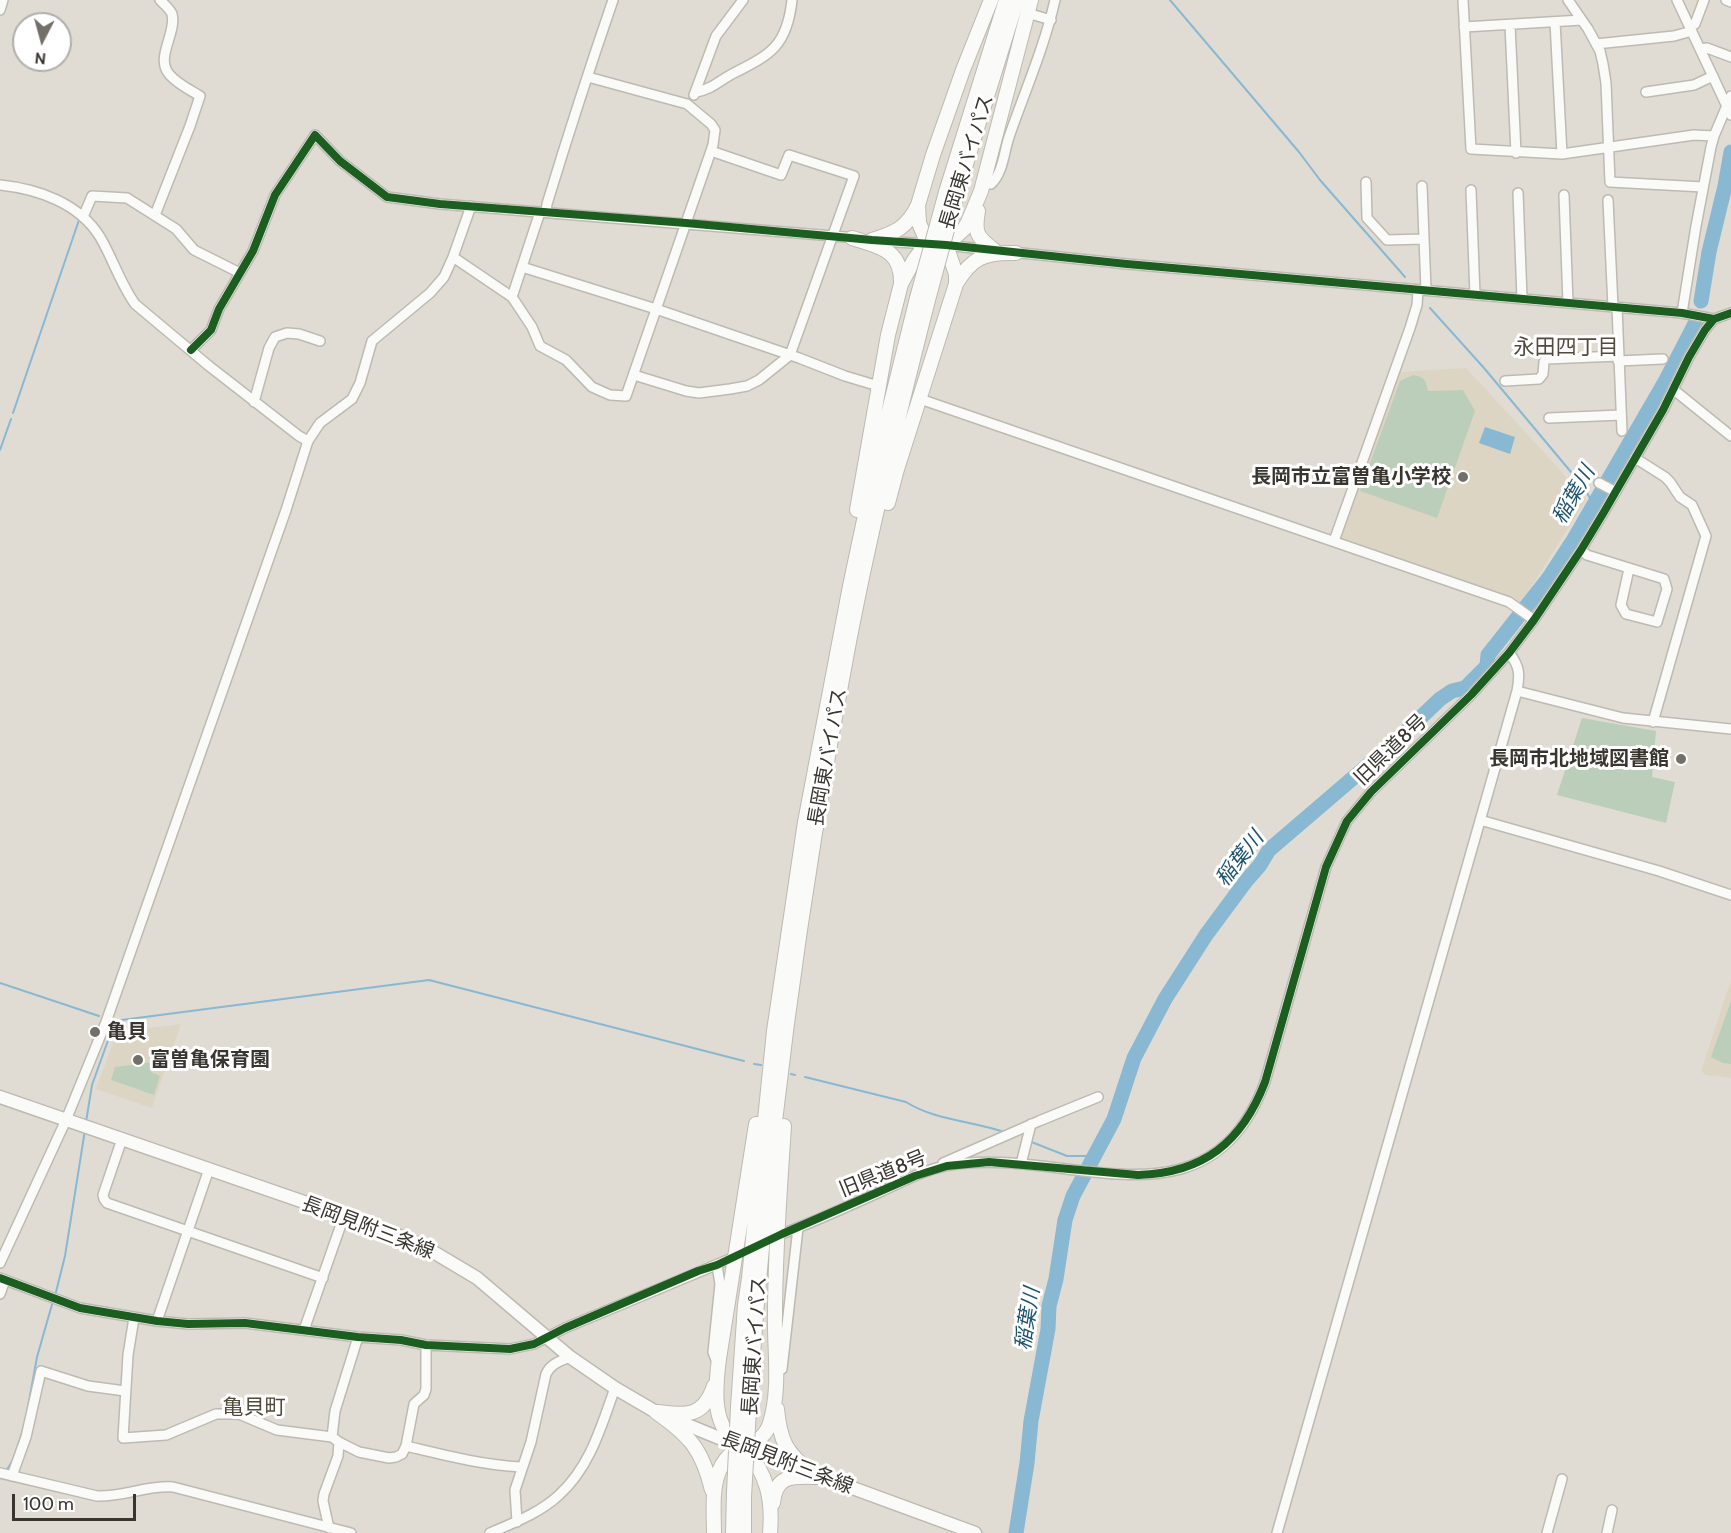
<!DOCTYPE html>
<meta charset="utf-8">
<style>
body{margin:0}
#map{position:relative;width:1731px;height:1533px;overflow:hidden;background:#e0dcd3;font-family:Cabin,sans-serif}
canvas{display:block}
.north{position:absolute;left:12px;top:12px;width:60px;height:60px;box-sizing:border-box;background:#fff;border:2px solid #b0afac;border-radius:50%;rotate:186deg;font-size:16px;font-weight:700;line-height:24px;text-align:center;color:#393630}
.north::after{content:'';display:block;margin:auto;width:21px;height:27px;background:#737069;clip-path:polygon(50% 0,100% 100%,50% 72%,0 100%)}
.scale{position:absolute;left:12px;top:1494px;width:124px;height:27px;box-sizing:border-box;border:3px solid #393630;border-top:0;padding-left:8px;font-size:18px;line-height:21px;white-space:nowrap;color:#393630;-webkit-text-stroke:4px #fff;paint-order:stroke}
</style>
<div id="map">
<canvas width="1731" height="1533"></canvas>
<div class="north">N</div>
<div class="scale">100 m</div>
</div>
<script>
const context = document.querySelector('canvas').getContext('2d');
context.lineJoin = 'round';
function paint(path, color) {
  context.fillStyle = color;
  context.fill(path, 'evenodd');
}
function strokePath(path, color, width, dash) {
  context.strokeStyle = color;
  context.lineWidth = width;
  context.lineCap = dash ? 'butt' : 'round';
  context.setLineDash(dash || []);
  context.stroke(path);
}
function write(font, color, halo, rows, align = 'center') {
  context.font = font + ' Cabin,"Noto Sans JP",sans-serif';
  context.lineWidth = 6;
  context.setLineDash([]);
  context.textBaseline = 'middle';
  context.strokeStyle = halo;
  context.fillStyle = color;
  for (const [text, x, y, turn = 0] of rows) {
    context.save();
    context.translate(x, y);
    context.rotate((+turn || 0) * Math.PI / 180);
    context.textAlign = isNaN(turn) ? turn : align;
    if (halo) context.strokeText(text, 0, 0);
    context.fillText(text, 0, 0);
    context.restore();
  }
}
const built = new Path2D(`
 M 1466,368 L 1552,461 L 1586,500 L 1521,603 L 1451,577 L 1341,540 L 1340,537 L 1398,372 Z
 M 1731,980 L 1731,1078 L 1706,1075 L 1701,1071 Z
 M 181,1024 L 152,1108 L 96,1089 L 117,1032 Z`);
const green = new Path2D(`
 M 1413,375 C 1425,377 1426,381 1428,391 L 1463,390 L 1475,411 L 1437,518 L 1360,491 L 1400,381 Z
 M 1582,718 L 1656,731 L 1652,777 L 1675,782 L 1666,823 L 1557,795 Z
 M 1731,1001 L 1731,1064 L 1723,1063 L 1711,1057 Z
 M 154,1062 L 151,1072 L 160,1076 L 154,1095 L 111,1080 L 115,1067 Z`);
const water = new Path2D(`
 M 1485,427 L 1515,437 L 1510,454 L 1479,443 Z`);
const stream = new Path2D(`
 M 1170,0 L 1299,152 L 1320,180 L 1405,277
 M 1430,308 L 1484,368 L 1581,484 L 1594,504
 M 13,413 L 79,220
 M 0,450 L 11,419
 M 0,983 L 99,1016
 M 114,1021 L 429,980 L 744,1061
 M 754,1064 L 761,1065
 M 791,1074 L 795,1075
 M 805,1077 L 906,1102 C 934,1120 972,1121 1004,1132
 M 86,1122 L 92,1085 L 115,1021
 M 1029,1141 L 1067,1156 L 1095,1156
 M 55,1296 L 65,1256 L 85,1130
 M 26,1418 L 37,1357 L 53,1301
 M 6,1471 L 13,1460 L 25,1424`);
const river = new Path2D(`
 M 1701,301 L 1709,252 L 1725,186 L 1731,152
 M 1016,1533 L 1027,1463 L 1031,1421 L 1048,1329 L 1049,1306 L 1056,1279 L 1065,1220 L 1073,1196 L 1114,1119 L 1134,1058 L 1165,999 L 1206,935 L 1246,881 L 1260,865 L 1269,850 L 1395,742 L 1440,699 L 1452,691 L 1465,688 L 1487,666 L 1488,655 L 1548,579 L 1574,539 L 1666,380 L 1697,320`);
const minor = new Path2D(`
 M 1463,0 L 1471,149 L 1562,154 L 1694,135 L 1714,136
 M 1568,0 L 1588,29 L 1600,51 L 1603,64 L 1606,83 L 1610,182 L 1703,187
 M 1677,0 L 1731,115
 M 1726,0 L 1731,2
 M 0,10 L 3,0
 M 1034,15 L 1051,20
 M 1555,22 L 1562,154
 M 1510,25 L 1516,153
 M 1689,25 L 1695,24 L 1704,0
 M 1464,27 L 1582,20
 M 1596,44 L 1674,36 L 1692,31
 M 1700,49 L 1707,48 L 1731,57
 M 696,92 C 713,89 720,80 734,73 C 772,54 787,45 792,0
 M 1646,92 L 1694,85 L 1713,76
 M 694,95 L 716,36 L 743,0
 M 1366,182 L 1367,218 L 1387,240 L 1423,239
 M 983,184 L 991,184 C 1003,173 1004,152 1009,137 C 1025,91 1044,48 1055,0
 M 0,185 C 38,189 79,203 100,237 C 113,259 120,283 135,304 L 209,366 L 299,436 L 308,441
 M 1422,186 L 1426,290
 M 1471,190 L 1475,295
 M 1518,193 L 1522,298
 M 1564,195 L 1568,303
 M 1608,200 L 1613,307
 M 546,212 L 547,204 C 568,135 590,67 613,0
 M 155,215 L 190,126 L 200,96 C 190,90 176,83 169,74 C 155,57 177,33 172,14 C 170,9 164,4 160,0
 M 83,217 L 92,196 L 127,198 L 176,229 L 194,250 L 240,273
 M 878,241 L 930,244
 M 944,245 L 992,250
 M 1012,252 L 1127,264 L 1682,313 L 1714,319
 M 453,257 L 512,297 L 532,327 L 540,346 L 566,360 L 592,387 L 610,395 L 626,396 L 713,145 L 715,130 L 711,124 L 687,104 L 588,77
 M 522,267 L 656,309 L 799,358 L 845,376 L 875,385
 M 512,297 L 540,212
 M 1617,307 L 1622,431
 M 1682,313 L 1696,226 L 1711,147 L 1714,136 L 1731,96
 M 191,350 L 211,330 L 219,309 L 253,251 L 275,195 L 315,135 L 340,161 L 387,197 L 440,204 L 858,238
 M 1618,361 L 1663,359
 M 634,375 L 686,391 L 699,393 L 730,389 L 747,386 L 759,380 L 790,355 L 854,176 L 789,155 L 781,175 L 711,151
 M 1505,381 L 1539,379 L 1543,374 L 1544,362 L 1546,359 L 1618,356
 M 1674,390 L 1731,436
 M 923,400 L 1509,602 L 1534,620
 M 254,402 L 269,348 L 275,337 L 287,333 L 299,334 L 320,341
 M 1549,418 L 1621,415
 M 1635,458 L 1665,477 L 1670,482 L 1680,497 L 1692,505 L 1706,536 L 1653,722
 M 1599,483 L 1616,492
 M 1334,541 L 1410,328 L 1417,305 L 1418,290
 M 1581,550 L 1587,555 L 1664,579 L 1667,589 L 1657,622 L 1626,614 L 1621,605 L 1629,569
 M 1517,691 L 1623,718 L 1731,729
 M 1480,820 L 1659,871 L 1731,895
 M 122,1139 L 103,1195 L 104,1199 L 107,1203 L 323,1278
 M 943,1163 L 1039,1121 L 1098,1097
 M 1021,1164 L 1031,1124
 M 782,1234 C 816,1221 849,1206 882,1191 C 904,1181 926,1169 950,1165 C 1066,1146 1207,1237 1265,1082 L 1326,867 L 1347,821 L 1371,792 L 1471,695 L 1509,653 L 1534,620 L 1581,550 L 1604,512 L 1663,410 L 1689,357 L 1705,330 L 1714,319 L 1731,313
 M 0,1263 L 66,1120 L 106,1022 L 286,510 L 308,441 L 320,423 L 352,399 L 360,383 L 372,341 L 430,293 L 444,277 L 453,257 L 471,206
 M 0,1278 L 80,1308 L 157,1321 L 188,1324 L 245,1323 L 358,1337 L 401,1340 L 426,1345 L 510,1349 L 534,1344 L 565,1328 L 730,1259
 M 0,1294 L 5,1280
 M 134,1318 L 128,1355 L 123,1438 L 166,1435 L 216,1414 L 239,1414 L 277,1430 L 332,1437 L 339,1442 L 359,1452 L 389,1458 L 396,1457 L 402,1454 L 406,1446 C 444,1455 482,1465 521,1467
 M 157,1321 L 209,1169
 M 304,1330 L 344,1216
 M 716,1360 L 713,1352 L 720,1284 L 717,1265
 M 782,1369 L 798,1228
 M 332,1437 L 335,1411 L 358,1337
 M 406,1446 L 414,1404 L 424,1395 L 426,1389 L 426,1345
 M 0,1473 L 97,1496 C 124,1497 147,1485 173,1487 L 351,1533
 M 12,1476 L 26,1437 L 41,1371 L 88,1386 L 125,1391
 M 517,1522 L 515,1490 L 531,1442 L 546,1374 C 551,1363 561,1361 570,1357
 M 329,1528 L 323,1501 L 324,1494 L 338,1456 L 339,1442
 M 490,1533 C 513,1523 540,1513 559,1495 C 590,1467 601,1427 615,1388
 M 1277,1533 L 1517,691 C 1520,675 1520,666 1509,653
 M 1547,1533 L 1562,1479
 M 1607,1533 L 1612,1510`);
const major = new Path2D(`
 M 0,1097 L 385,1230 L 425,1247 L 477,1278 L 570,1357 L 615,1388 L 656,1412 L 741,1447 L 975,1533`);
const highway = new Path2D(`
 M 946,192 L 1006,0
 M 957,193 L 1017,0
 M 978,211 C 974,233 977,237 994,250
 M 852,238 C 879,247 902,249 901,284
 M 872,240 C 895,233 907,228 918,205
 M 956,284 C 972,257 985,252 1016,253
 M 888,503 L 897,469 L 956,284 L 956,274 L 946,245 L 964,229 L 968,222 L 981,191 L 1031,0
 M 857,510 L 888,335 L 901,284 L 914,260 L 924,247 L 928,244 L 919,223 L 918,205 L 933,155 L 963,70 L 991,0
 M 738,1407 L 745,1305 L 749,1278 L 774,1031 L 805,822 L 850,586 L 877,459 L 917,298
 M 749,1409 C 766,1151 800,895 849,642 C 871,527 899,413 928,300
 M 777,1409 C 780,1441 786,1453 812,1473
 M 656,1412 C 690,1436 702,1449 712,1490
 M 658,1412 C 686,1416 704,1417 714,1386
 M 773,1503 C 776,1473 794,1477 818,1477
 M 714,1533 C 714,1509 710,1479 726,1459 C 730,1454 736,1451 741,1447 C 711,1427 715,1390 719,1359 L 756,1124
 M 733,1533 L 734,1493
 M 744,1533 L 744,1497
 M 770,1533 C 773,1498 767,1475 745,1448 C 756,1442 766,1436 770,1423 C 781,1388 774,1349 775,1314 C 775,1251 780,1189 784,1126`);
const highwayBridge = new Path2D(`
 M 917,298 L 946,192
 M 928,300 L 957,193
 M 734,1493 L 738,1407
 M 744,1497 L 749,1409`);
const cycleway = new Path2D(`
 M 191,350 L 211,330 L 219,309 L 253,251 L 275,195 L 315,135 L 340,161 L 387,197 L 440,204 L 686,223 L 872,240 L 946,245 L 1127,264 L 1682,313 L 1714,319
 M 0,1278 L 80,1308 L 157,1321 L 188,1324 L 245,1323 L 358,1337 L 401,1340 L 426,1345 L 510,1349 L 534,1344 L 565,1328 L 698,1271 L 717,1265 L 782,1234 L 915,1176 L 947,1166 L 989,1162 L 1138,1175 C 1204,1173 1242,1142 1265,1082 L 1326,867 L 1347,821 L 1371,792 L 1471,695 L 1509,653 L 1534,620 L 1581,550 L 1604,512 L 1663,410 L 1689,357 L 1705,330 L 1714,319 L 1731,313`);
const markers = [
 [1463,477,6,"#737069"],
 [1681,759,6,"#737069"],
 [95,1032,6,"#737069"],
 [138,1060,6,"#737069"]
];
const streetNames = [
 ["長岡東バイパス",967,162,-73],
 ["旧県道8号",1391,750,-44],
 ["長岡東バイパス",828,757,-80],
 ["旧県道8号",883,1174,-22],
 ["長岡見附三条線",368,1228,21],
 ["長岡東バイパス",755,1346,-86],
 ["長岡見附三条線",787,1463,21]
];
const poiNames = [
 ["長岡市立富曽亀小学校",1451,477],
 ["長岡市北地域図書館",1669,759],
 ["亀貝",107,1032,"left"],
 ["富曽亀保育園",150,1060,"left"]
];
const neighbourhoodNames = [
 ["永田四丁目",1566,348],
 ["亀貝町",254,1408]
];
const waterNames = [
 ["稲葉川",1574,495,-60],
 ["稲葉川",1240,859,-52],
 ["稲葉川",1028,1319,-81]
];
paint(built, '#ddd5c4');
paint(green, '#baceb9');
paint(water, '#88b8d2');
strokePath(stream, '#88b8d2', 2);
strokePath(river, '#88b8d2', 15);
strokePath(minor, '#bdbab2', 12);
strokePath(major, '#bdbab2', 15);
strokePath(highway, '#bdbab2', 16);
strokePath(minor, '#fafaf8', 9);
strokePath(major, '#fafaf8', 12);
strokePath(highway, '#fafaf8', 14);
strokePath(highwayBridge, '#bdbab2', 16, []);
strokePath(highwayBridge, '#fafaf8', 14);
strokePath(cycleway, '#1b5e20', 8);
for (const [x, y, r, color] of markers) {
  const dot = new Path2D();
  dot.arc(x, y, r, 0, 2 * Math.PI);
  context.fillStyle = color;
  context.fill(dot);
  strokePath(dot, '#fff', 2);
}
write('20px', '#393630', '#fff', streetNames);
write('bold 20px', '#393630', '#fff', poiNames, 'right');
write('21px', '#504a3d', '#fff', neighbourhoodNames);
write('italic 21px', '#1d526f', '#fff', waterNames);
</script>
